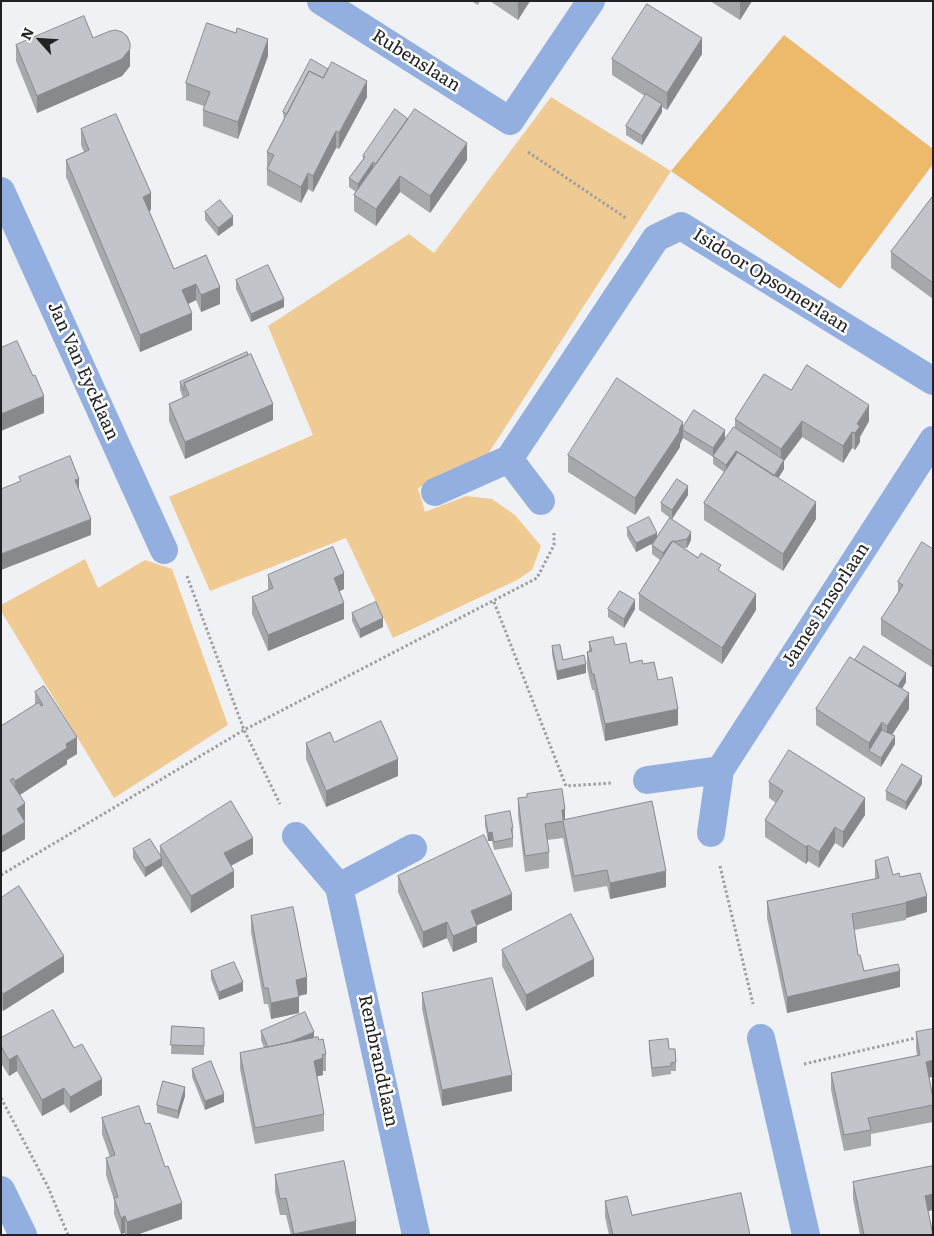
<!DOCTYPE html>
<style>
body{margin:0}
#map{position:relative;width:934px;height:1236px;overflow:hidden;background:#eff1f5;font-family:Literata,serif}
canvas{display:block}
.frame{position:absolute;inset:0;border:2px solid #212223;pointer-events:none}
.north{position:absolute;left:15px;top:15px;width:50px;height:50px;-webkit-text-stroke:4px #fefefe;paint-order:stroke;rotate:296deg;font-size:14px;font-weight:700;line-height:20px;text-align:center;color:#212223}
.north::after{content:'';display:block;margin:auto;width:18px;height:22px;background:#212223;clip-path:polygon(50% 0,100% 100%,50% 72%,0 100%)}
</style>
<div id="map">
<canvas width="934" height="1236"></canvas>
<div class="frame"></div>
<div class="north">N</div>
</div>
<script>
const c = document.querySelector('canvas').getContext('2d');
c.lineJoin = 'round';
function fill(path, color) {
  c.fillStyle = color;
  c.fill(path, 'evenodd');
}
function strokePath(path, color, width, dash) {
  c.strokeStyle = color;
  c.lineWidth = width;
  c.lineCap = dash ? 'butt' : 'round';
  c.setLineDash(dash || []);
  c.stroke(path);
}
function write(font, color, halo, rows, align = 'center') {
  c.font = font + ' Literata,serif';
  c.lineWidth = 5;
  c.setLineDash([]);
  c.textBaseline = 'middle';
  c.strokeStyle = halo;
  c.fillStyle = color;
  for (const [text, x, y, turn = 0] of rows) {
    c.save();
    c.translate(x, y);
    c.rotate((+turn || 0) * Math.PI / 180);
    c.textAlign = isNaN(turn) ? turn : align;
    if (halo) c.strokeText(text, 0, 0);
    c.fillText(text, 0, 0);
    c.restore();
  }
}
fill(new Path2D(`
 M551 97 671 171 488 454 418 488 425 512 466 496 492 499 515 515 541 546 532 570 517 580 393 638 346 538 210 591 169 497 313 435 268 326 409 234 434 253Z
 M85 559 98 588 145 560 172 569 228 725 114 798 1 611V605Z`), '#f0ca93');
fill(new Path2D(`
 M784 35 933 149V164L840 289 671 171Z`), '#edb96b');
strokePath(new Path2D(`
 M528 152 626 218
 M187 576 244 730 280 804
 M494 602 566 786 612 783
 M720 866 753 1004
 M1 875 244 730 537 578 554 545V533
 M804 1064 920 1037
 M1 1098 48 1187 68 1235`), '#9d9fa2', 3, [2.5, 2.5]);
strokePath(new Path2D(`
 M321 1 510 121 591 1
 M1 191 164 550
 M435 492 509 459
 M541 501 509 459 656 238 681 226 933 381
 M647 780 720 770
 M711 833 720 770 933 440
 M296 836 339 887 416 1235
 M339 887 413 848
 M761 1038 806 1235
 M1 1190 23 1235`), '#92afe0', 28);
fill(new Path2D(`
 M471 1H480L478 5Z
 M490 1H530L518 20Z
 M710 1H752L740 20Z
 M93 38 130 66 122 76 37 113 16 61V45Z
 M702 54 667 110 662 107V112L642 145 626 135V126L645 96 612 75V59Z
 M268 56 238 139 203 126V110L204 106 186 100V83Z
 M367 97 339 149 336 148 313 192 308 189 301 203 267 185V152L284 120 283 112Z
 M81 129 151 210 149 211 174 269 206 255 220 304 201 312 196 300 188 304 192 330 140 352 66 177V160L84 152 81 145Z
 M363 156 467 160 430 213 400 192 376 226 354 211V195L356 192 349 187V178L363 159Z
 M933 196V299L891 268V252Z
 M205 212 233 225 218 236 205 220Z
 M236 280 284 307 251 322 236 289Z
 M180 382 273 420 185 459 169 421V404L183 398 180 390Z
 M791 390 869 421 860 437V442L855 450 852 448 843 463 802 437 784 461V469L778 478 816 519 783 571 704 520V503L724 472 713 464V457L683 438 680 444V447L635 515 568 472V455L683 427 725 439 735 428V419Z
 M688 495 672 519 691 540 687 548H684L721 572 756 610 722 664 639 610V594L660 560 652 554V545L653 543 636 552 627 536V528L657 537 670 518 661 511V503Z
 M933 549V668L881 635V619L898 593V582Z
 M268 575 344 589 339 591 344 619 268 651 252 614V597L268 591Z
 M608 609H635L624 628 608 617Z
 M352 613 383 627 360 638 352 621Z
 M589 642 615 645 630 663 643 664 658 680 678 725 605 741 594 690H592L587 668V652L589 651Z
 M552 646 563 660 586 673 557 680 552 654Z
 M855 660 906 682 902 689 909 709 892 735 895 744 881 767 816 725V709Z
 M35 692 77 754 67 760V764L20 795 25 820H24L25 839 1 853V726L35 705Z
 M334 742 398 776 326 807 306 759V743Z
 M769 782 865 815 843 848 835 843 819 868 808 861 806 864 765 837V820L776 803 769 798Z
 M922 784 906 810 886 800V791Z
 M518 798 565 819 666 887 610 899 607 886 574 892 563 838 547 840 549 852V868L525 872 518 815Z
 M485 816 513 828V847L494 850 492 841H488L485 825Z
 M160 846 253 854 231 866 234 887 191 913 162 865V866L145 877 133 858V849L160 855Z
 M875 861 893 875 900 877 927 912 906 918V920L854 930 858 955 864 971 900 987 787 1013 767 918V901L875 879Z
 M398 876 512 910 477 925V942L453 952 447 938 423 948 398 892Z
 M1 898 64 972 3 1011 1 1007Z
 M251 916 307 994 299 996V1013L271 1019 268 1004H264L251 932Z
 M502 950 594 976 526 1011 502 966Z
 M211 971 243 991 219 1000 211 979Z
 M422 993 512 1091 442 1106 422 1009Z
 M172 1026 204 1028V1055L171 1054Z
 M261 1031 314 1038 326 1054V1071H323V1075L317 1076 324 1114V1131L255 1144 240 1069V1053L264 1048 261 1040Z
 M916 1032 929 1078 933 1098V1122L871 1134V1146L844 1151 831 1090V1073L917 1056 916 1048Z
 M1 1038 74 1048 102 1095 70 1113 64 1104 42 1116 17 1071 9 1076 1 1063Z
 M649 1041 669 1049 676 1062V1071H671V1074L652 1077 649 1050Z
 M192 1069 224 1102 205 1110 192 1077Z
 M185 1096 178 1119 157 1113V1105Z
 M102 1118 145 1124 165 1167 182 1219 136 1235H125V1233L121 1234 114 1214V1200L106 1175V1158L110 1157 102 1134Z
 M933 1166V1210L928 1211 933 1235H860L853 1199V1182Z
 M275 1175 356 1235H291L286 1215H280L275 1192Z
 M605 1201 632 1215 750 1235H609L605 1217Z`), '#a6a9ac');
fill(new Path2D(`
 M519 1H530L518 20V3Z
 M741 1H752L740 20V4Z
 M702 38V54L667 110V93Z
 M268 39V56L238 139V122Z
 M130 43V66L122 76 37 113V96Z
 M367 81V97L339 149V133Z
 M662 104V112L642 145V136Z
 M336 131V148L313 192V176Z
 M467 143V160L430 213V196Z
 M373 162V171L358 193V184Z
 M308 173V189L301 203V187Z
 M400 176V192L376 226V209Z
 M151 193V210L143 213V197Z
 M233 216V225L218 236V228Z
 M196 284V300L182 307V290Z
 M220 287V304L201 312V295Z
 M284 299V307L251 322V314Z
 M192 313V330L140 352V335Z
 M44 396V413L1 431V414Z
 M273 404V420L185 459V442Z
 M869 405V421L860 437V442L855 450V433L857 424Z
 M802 421V437L784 461V469L774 485V477L781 465V449Z
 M683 422V438L680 444V447L635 515V498Z
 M725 430V439L713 457V448Z
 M852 432V448L843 463V446Z
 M736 451V459L726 474V465Z
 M79 479V495L75 480Z
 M688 486V495L672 519V510Z
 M816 502V519L783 571V554Z
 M91 519V535L1 570V554Z
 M691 532V540L687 548V539Z
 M657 533V541L636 552V543Z
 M671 542V551L663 562V553Z
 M344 573V589L334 594V578Z
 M756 594V610L722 664V648Z
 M635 600V609L624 628V619Z
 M344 603V619L268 651V635Z
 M383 618V627L360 638V629Z
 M586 664V673L557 680V671Z
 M906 673V682L895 700V692Z
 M909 693V709L887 742V726Z
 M678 709V725L605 741V724Z
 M882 722V739L869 751V743Z
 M895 736V744L881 767V758Z
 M77 737V754L67 760V764L15 798V781L66 744Z
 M398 759V776L326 807V791Z
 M922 776V784L906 810V802Z
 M865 798V815L843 848V832Z
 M25 803V820L17 825V809Z
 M565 809V825H564L562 810Z
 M25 822V839L1 853V837Z
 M835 827V843L819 868V852Z
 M492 832V841H488V833Z
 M253 838V854L224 869V853Z
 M808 845V861L806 864V847Z
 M162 858V866L145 877V868Z
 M234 871V887L191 913V896Z
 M666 871V887L610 899V883Z
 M512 894V910L471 928V911Z
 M927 896V912L906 918V902Z
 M447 922V938L423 948V932Z
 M477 926V942L453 952V936Z
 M64 956V972L3 1011V994Z
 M594 959V976L526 1011V995Z
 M900 971V987L787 1013V997Z
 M307 977V994L296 996V980Z
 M243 982V991L219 1000V992Z
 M299 997V1013L271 1019V1003Z
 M314 1032V1041L269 1051Z
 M17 1055V1071L9 1076V1060Z
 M323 1058V1075L314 1077V1061Z
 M933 1060V1077L926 1078V1062Z
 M512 1075V1091L442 1106V1090Z
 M102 1079V1095L70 1113V1097Z
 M185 1087V1096L178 1119V1111Z
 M64 1088V1104L42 1116V1100Z
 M224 1094V1102L205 1110V1101Z
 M933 1194V1210L925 1212V1196Z
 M182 1203V1219L136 1235H127V1222Z
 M125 1216V1233L121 1234V1218Z
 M356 1221V1235H294V1234Z`), '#87898c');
const building = new Path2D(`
 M647 4 702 38 667 93 612 59Z
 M84 16 93 38 110 31 116 30 122 32 127 36 130 43V49L122 59 37 96 16 45Z
 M207 23 236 33 237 28 268 39 238 122 203 110 210 92 186 83Z
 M311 59 328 69 323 78 309 71 287 114 283 112Z
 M332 62 367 81 339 133 336 131 313 176 308 173 301 187 267 169 274 155 267 152 309 71 323 78Z
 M646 94 662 104 642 136 626 126Z
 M395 109 408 119 376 164 373 162 358 184 349 178 365 157 363 156Z
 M415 109 467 143 430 196 400 176 376 209 354 195Z
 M116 114 151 193 143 197 174 269 206 255 220 287 201 295 196 284 182 290 192 313 140 335 66 160 89 150 81 129Z
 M933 196V283L891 252Z
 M220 200 233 216 218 228 205 212Z
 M268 265 284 299 251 314 236 280Z
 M17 341 33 376 35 375 44 396 1 414V348Z
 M247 352 248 355 184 383V391L180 382Z
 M251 354 273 404 185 442 169 404 189 395 184 383Z
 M807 365 869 405 857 424 860 426 855 433 852 432 843 446 802 421 781 449 735 419 764 374 791 390Z
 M617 378 683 422 679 430 680 431 635 498 568 455Z
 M694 410 725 430 713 448 683 430V427Z
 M734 427 784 460 774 476 736 451 726 465 713 456Z
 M738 452 816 502 783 554 704 503Z
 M70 456 79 479 75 480 91 519 1 554V489L21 481 19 477Z
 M677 479 688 486 672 510 661 503Z
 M649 517 657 533 636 543 627 528Z
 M670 518 691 532 687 539 671 542 663 553 652 545Z
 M673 541 698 558 701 553 721 565 718 570 756 594 722 648 639 594Z
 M922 542 933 549V652L881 619 903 585 898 582Z
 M333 547 344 573 334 578 344 603 268 635 252 597 273 588 268 575Z
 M620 591 635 600 624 619 608 609Z
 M376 602 383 618 360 629 352 613Z
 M613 637 615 645 626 643 630 663 642 660 643 664 654 662 658 680 672 677 678 709 605 724 594 674H592L587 652 592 651 589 642Z
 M560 645 563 660 584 655 586 664 557 671 552 646Z
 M864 646 906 673 898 686 855 660Z
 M850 657 909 693 887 726 882 722 869 743 816 709Z
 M44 686 77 737 66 744 67 748 15 781 13 778 10 780 25 803 17 809 25 822 1 837V726L39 702 41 706 43 705 35 692Z
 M381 721 398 759 326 791 306 743 330 732 334 742Z
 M882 730 895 736 881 758 869 751Z
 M789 750 865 798 843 832 835 827 819 852 808 845 806 847 765 820 783 791 769 782Z
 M902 764 922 776 906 802 886 791Z
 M562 789 565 809 562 810 563 820 652 801 666 871 610 883 607 870 574 876 563 821 545 824 549 852 525 856 518 798 527 797V794Z
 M231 801 253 838 224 853 234 871 191 896 160 846Z
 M510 811 513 828H511L513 838 494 842 492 832 488 833 485 816Z
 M484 835 512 894 471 911 477 926 453 936 447 922 423 932 398 876Z
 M150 839 162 858 145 868 133 849Z
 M888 857 893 875 899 873 900 877 920 873 927 896 906 902V903L852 914 858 955H860L864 971 898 964 900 971 787 997 767 901 879 878 875 861Z
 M19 886 64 956 3 994 1 991V898Z
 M293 907 307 977 296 980 299 997 271 1003 268 988H264L251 916Z
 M571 914 594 959 526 995 502 950Z
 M234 962 243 982 219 992 211 971Z
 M492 978 512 1075 442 1090 422 993Z
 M53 1010 74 1048 82 1044 102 1079 70 1097 64 1088 42 1100 17 1055 9 1060 1 1046V1038Z
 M305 1012 314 1032 290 1042 268 1047 261 1031Z
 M172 1026 204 1028V1046L171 1045Z
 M933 1029V1060L926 1062 933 1098V1105L868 1118 871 1130 844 1135 831 1073 920 1055 916 1032Z
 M318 1037 319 1040 323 1039 326 1054 322 1055 323 1058 314 1061 324 1114 255 1128 240 1053Z
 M668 1039 669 1049H675L676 1062 671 1063V1066L652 1068 649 1041Z
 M211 1061 224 1094 205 1101 192 1069Z
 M163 1081 185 1087 178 1111 157 1105Z
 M139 1106 145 1124 150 1123 165 1167 168 1166 182 1203 127 1222 125 1216 121 1218 114 1198 118 1197 106 1158 115 1155 102 1118Z
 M344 1161 356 1221 294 1234 286 1198 280 1199 275 1175Z
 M933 1166V1194L925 1196 933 1235H864L853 1182Z
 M741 1193 750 1235H613L605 1201 627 1196 632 1215Z`);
fill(building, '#c1c4c8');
strokePath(building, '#87898c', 1);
write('18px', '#212223', '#fefefe', [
 ["Rubenslaan",416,61,32],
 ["Isidoor Opsomerlaan",771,281,32],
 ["Jan Van Eycklaan",83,371,66],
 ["James Ensorlaan",826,605,-57],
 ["Rembrandtlaan",378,1061,78]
]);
</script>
